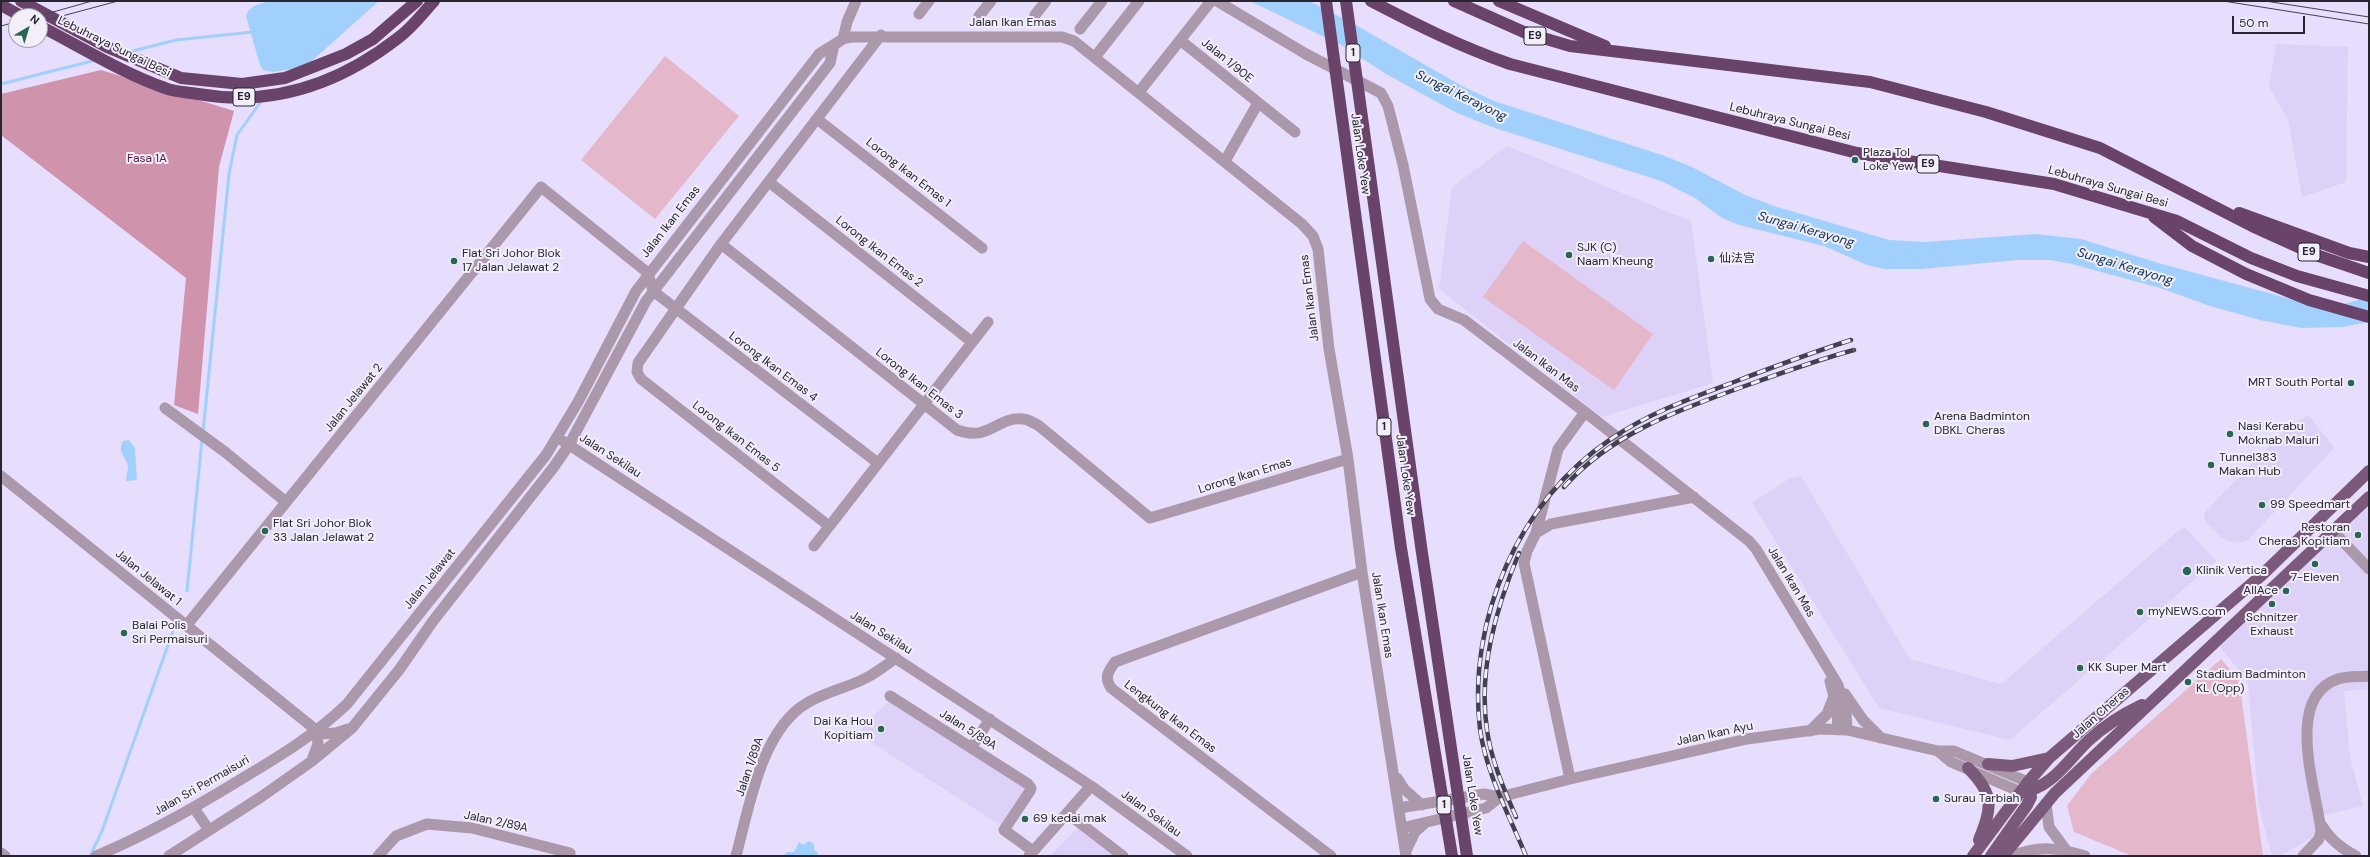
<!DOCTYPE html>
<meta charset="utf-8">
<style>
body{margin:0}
#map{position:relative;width:2370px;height:857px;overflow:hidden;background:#e7ddfc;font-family:"DM Sans",sans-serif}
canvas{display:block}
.frame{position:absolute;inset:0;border:2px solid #282430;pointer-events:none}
.north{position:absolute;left:8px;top:8px;width:40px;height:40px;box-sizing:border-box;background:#f2eefa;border:1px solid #a19da9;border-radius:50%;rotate:38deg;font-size:11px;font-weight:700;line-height:16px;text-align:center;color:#282430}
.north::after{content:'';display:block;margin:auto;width:14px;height:18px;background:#286652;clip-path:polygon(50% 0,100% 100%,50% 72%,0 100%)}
.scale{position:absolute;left:2232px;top:16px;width:73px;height:18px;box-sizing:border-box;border:2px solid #282430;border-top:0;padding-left:5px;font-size:12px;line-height:14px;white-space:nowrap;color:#282430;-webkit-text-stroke:3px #f2eefa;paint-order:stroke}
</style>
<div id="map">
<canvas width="2370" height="857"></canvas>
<div class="frame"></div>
<div class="north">N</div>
<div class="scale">50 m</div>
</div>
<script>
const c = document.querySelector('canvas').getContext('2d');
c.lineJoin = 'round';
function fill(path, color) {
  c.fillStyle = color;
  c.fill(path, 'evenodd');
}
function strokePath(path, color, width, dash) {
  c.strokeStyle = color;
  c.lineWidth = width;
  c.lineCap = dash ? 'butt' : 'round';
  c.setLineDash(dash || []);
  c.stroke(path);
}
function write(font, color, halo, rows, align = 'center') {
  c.font = font + ' "DM Sans","Noto Sans SC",sans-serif';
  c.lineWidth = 4;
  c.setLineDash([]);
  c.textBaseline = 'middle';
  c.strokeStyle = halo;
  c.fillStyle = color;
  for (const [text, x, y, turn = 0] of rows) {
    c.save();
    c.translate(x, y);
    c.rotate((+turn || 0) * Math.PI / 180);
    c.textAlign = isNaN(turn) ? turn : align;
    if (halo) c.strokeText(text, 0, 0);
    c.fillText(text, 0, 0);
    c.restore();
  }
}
fill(new Path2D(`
 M2276 44 2348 47 2346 182 2302 197 2288 120 2269 87Z
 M1507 146 1691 221 1713 383 1602 417 1439 289 1452 187Z
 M2309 415 2334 448 2248 540 2243 542H2231L2222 538 2205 521 2204 516 2206 511 2290 425Z
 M1801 476 1910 659 2001 684 2184 526 2216 561 2010 740 1879 708 1752 503 1790 478Z
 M2369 504V689L2344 691 2350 757 2363 806 2316 817V835L2280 856H2272L2259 807 2248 684 2244 676 2219 646Z
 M890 700 1027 788 1003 827 863 737 861 728Z
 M1085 821 1131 856H1050Z`), '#ded1f7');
fill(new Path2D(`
 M665 56 739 116 655 219 581 160Z
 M1523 241 1653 334 1614 390 1483 297Z
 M2221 659 2239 680 2263 856H2132L2074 832 2067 806 2091 774Z`), '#e5b7ca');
fill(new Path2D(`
 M101 70 234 111 219 167 198 414 174 405 186 278 1 135V94Z`), '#cf93ac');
fill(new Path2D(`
 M270 1H379L305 67 273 72 263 70 260 65 246 16C249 5 261 4 270 1Z
 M1250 1H1309L1354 24 1462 86 1494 101 1662 155 1692 167 1745 195 1774 206 1889 240 1925 242 2036 234 2081 239 2155 262 2294 300 2340 305 2369 297V322L2343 327 2301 328 2260 320 2210 306 2160 288 2072 264 2050 260H2017L1922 269H1885L1867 265 1824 246 1739 225 1722 218 1695 198 1661 181 1495 128 1457 113 1386 74 1343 46Z
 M129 440 135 448 137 480 126 481C126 476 128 472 128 468 128 457 116 454 123 441Z
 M809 841 814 844V850L818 853 817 856H783L787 852H794L799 842 803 845Z`), '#a2d0fd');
strokePath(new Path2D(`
 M129 52 176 40 253 32
 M1 84 96 60
 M203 432 229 174 237 135 262 100
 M187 591 202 440
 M90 856 102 831 173 631`), '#a2d0fd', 3);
strokePath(new Path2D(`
 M1217 1 1306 54 1381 93 1388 106 1403 165 1430 299 1438 309 1464 320 1585 412 1749 541 1756 549 1838 685 1846 711 1847 730
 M919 14 929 1
 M1035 15 1046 1
 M979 16 991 1
 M1080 29 1102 1
 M843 39 847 22 856 1
 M1180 40 1295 132
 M1095 57 1139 1
 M1139 92 1211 1
 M817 119 982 248
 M1225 161 1258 103
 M769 182 972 342
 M721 244 957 430C990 442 997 416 1023 419 1028 419 1033 423 1038 425L1150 518 1348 459
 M165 408 225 452 286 502
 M563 441 1091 786 1187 856
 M1 476 321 734 336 733 348 729
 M829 526 641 379 637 372 638 363 721 244 881 35
 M2334 532 2369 569
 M1536 533 1551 524 1694 497
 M814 546 988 322
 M186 626 541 187 648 273 653 291 878 463
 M1830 681 1837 710 1838 730
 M1845 694 1863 720 1881 738
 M890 696 1028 784 1031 788 1030 791 1004 830 1033 851
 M1810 731 1827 714 1834 696
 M971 748 990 719
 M1938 751 1951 762 2021 792
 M312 760 318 744 316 730
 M1397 778 1404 789 1422 805
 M1570 779 1524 563 1527 551 1536 533 1558 449 1585 412
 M2046 804 2049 827 2066 850
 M194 808 209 830
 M1399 808 1484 794 1500 797
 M1067 813 1123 856
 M2320 823C2330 839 2339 847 2356 856
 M1402 828 1486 808 1500 797 1570 779 1747 739 1821 729 1847 730 1938 751H1954L2028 782
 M1406 851 1415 832 1425 823
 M1 853 5 856
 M96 856C147 835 196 807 243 778 280 756 316 734 347 704L546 455 578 402 636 291 819 54 843 39 852 37H1062L1074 41 1302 224 1313 236 1318 249 1329 349 1348 459 1362 572 1406 856
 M169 856 261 797 312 761 352 728 399 670 433 621 553 468 569 445 646 301 830 63 834 45
 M378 856 396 836 427 824 472 828 570 853
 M736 856C749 808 761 730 807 703 825 692 847 688 866 678 876 673 886 665 896 658
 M1029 856 1091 786
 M1331 856 1111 688C1104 677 1108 672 1115 662L1362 572
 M2013 856C2038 845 2060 848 2085 856
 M2303 856 2319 839 2321 831C2317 792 2283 697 2338 679 2347 676 2360 677 2369 676`), '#ab98ab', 11);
strokePath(new Path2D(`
 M1988 764 2012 766 2049 758
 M1968 768C1995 795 1992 807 1979 840
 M2021 792C2051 789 2068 760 2088 741 2104 726 2123 714 2142 705
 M1973 856 2028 782 2049 758 2263 574 2369 471
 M1991 856 2027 805 2031 797 2028 784
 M2003 856 2055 793 2369 497`), '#7b597b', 12);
strokePath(new Path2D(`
 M21 1 107 47 181 78 242 84 285 78 346 54 373 39 417 1
 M1326 1 1401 548 1452 856
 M1346 1 1421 546 1467 856
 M1371 1C1417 25 1461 47 1510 64L1857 153 2054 184 2177 221 2251 258 2297 276 2369 296
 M1454 1 1526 33 1570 46 1870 82 1986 112 2100 148 2252 226 2316 255 2369 273
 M1499 1 1605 46
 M1 5 21 16
 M40 26C81 47 122 73 165 88 175 92 187 92 198 94 273 107 339 84 398 38 412 28 423 13 434 1
 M2239 213 2349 253 2369 257
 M2154 217 2192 246 2246 274 2309 300 2369 317`), '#6a436a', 12);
strokePath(new Path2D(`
 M2223 1 2369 24
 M2265 1 2369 17
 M39 16 92 1
 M40 22 118 1
 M1 26 16 22`), '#45404f', 1);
const rail = new Path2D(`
 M1564 487C1612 433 1679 410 1745 386 1781 373 1817 360 1854 350
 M1516 817C1504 789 1491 760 1487 730 1478 670 1496 608 1519 553
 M1526 856C1509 815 1486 773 1480 729 1467 620 1519 500 1611 439 1649 413 1691 398 1734 382 1773 367 1811 353 1851 340`);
strokePath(rail, '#45404f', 4.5);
strokePath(rail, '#f2eefa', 3, [9]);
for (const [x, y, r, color] of [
 [1855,160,4,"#286652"],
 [1569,255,4,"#286652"],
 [1711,259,4,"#286652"],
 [454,261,4,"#286652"],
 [2351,383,4,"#286652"],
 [1926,424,4,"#286652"],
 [2230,434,4,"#286652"],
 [2211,465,4,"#286652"],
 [2262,505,4,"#286652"],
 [265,531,4,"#286652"],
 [2358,535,4,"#286652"],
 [2315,564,4,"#286652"],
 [2187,571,5,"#286652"],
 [2286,591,4,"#286652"],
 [2272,604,4,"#286652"],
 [2140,612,4,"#286652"],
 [124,633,4,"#286652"],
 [2080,668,4,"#286652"],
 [2188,682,4,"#286652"],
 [881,729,4,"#286652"],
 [1936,799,4,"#286652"],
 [1025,819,4,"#286652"]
]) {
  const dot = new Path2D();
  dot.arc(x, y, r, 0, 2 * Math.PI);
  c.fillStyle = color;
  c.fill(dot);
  strokePath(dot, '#f2eefa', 1.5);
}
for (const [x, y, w] of [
 [1535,36,22],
 [1353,53,14],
 [244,97,22],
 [1928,164,22],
 [2309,252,22],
 [1384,427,14],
 [1444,805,14]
]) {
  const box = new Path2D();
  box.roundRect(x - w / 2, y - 9, w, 18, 3);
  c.fillStyle = '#f2eefa';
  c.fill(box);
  strokePath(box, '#282430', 1);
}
write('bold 11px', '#282430', null, [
 ["E9",1535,36],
 ["1",1353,53],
 ["E9",244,97],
 ["E9",1928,164],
 ["E9",2309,252],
 ["1",1384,427],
 ["1",1444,805]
]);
write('12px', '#282430', '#f2eefa', [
 ["Jalan Ikan Emas",1013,23],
 ["Lebuhraya Sungai Besi",114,47,26],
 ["Jalan 1/90E",1227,61,39],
 ["Lebuhraya Sungai Besi",1790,122,14],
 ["Jalan Loke Yew",1360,154,82],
 ["Lorong Ikan Emas 1",908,173,38],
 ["Lebuhraya Sungai Besi",2108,187,16],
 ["Jalan Ikan Emas",671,222,-52],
 ["Lorong Ikan Emas 2",879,252,38],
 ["Jalan Ikan Emas",1310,298,-97],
 ["Jalan Ikan Mas",1546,366,37],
 ["Lorong Ikan Emas 4",773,367,37],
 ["Lorong Ikan Emas 3",919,384,38],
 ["Jalan Jelawat 2",354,398,-51],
 ["Lorong Ikan Emas 5",736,437,38],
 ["Jalan Sekilau",610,456,33],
 ["Jalan Loke Yew",1405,475,82],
 ["Lorong Ikan Emas",1245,476,-17],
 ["Jalan Jelawat 1",148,578,39],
 ["Jalan Jelawat",430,579,-51],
 ["Jalan Ikan Mas",1791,582,59],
 ["Jalan Ikan Emas",1382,615,81],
 ["Jalan Sekilau",881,633,32],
 ["Jalan Cheras",2101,713,-41],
 ["Lengkung Ikan Emas",1170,717,37],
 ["Jalan 5/89A",968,730,32],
 ["Jalan Ikan Ayu",1715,734,-12],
 ["Jalan 1/89A",750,767,-71],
 ["Jalan Sri Permaisuri",202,786,-30],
 ["Jalan Loke Yew",1472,795,81],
 ["Jalan Sekilau",1151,814,36],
 ["Jalan 2/89A",496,822,12]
]);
write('12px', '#282430', '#f2eefa', [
 ["Plaza Tol",1863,153],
 ["Loke Yew",1863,167],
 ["SJK (C)",1577,248],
 ["Naam Kheung",1577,262],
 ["Flat Sri Johor Blok",462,254],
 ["17 Jalan Jelawat 2",462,268],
 ["仙法宫",1719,259],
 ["MRT South Portal",2343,383,"right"],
 ["Arena Badminton",1934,417],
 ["DBKL Cheras",1934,431],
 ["Nasi Kerabu",2238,427],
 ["Moknab Maluri",2238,441],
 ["Tunnel383",2219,458],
 ["Makan Hub",2219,472],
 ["99 Speedmart",2270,505],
 ["Flat Sri Johor Blok",273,524],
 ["33 Jalan Jelawat 2",273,538],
 ["Restoran",2350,528,"right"],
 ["Cheras Kopitiam",2350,542,"right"],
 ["Klinik Vertica",2196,571],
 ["7-Eleven",2315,578,"center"],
 ["AllAce",2278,591,"right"],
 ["myNEWS.com",2148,612],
 ["Schnitzer",2272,618,"center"],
 ["Exhaust",2272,632,"center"],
 ["Balai Polis",132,626],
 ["Sri Permaisuri",132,640],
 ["KK Super Mart",2088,668],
 ["Stadium Badminton",2196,675],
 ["KL (Opp)",2196,689],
 ["Dai Ka Hou",873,722,"right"],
 ["Kopitiam",873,736,"right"],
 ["Surau Tarbiah",1944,799],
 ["69 kedai mak",1033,819]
], 'left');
write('12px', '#60193e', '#f2eefa', [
 ["Fasa 1A",147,159]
]);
write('italic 13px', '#0e304d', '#f2eefa', [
 ["Sungai Kerayong",1461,96,26],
 ["Sungai Kerayong",1806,230,16],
 ["Sungai Kerayong",2125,267,17]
]);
</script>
